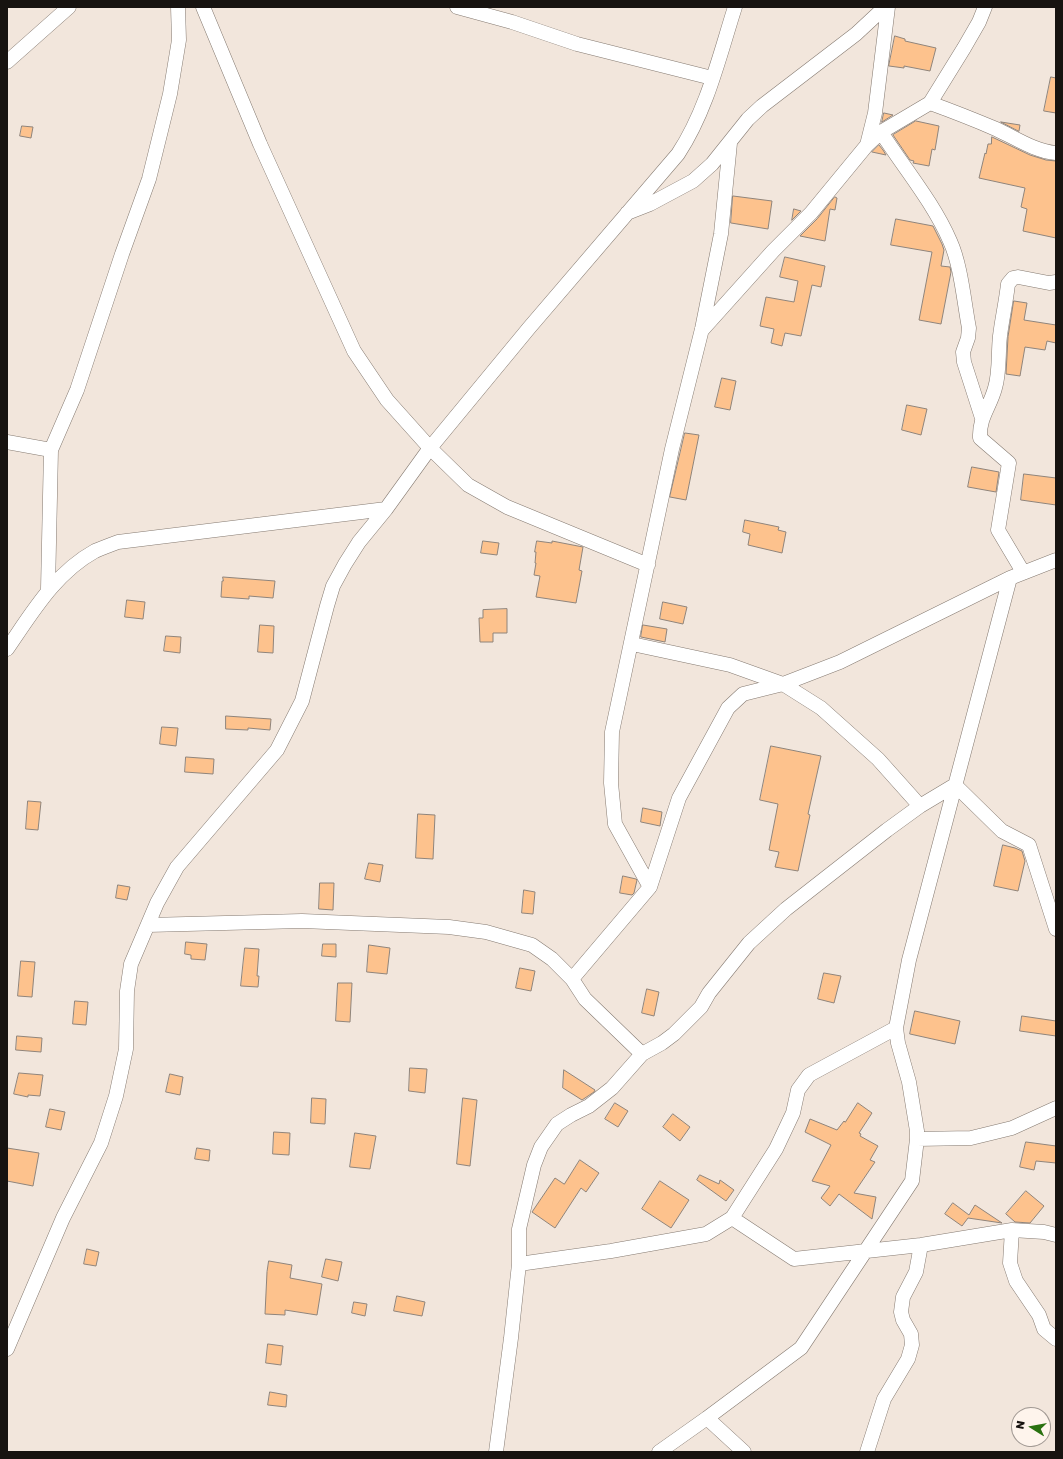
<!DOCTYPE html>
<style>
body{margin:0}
#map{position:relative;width:1063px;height:1459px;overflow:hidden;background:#f2e6dc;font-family:"Golos Text",sans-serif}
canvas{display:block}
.frame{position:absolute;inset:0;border:8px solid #171310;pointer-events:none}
.north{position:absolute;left:1011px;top:1407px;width:40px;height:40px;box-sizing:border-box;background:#fef4ec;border:1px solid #a29a94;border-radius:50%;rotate:281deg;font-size:11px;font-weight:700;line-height:16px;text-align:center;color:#171310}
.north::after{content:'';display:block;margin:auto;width:14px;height:18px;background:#2a7110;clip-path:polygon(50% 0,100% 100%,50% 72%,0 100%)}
</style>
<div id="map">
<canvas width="1063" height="1459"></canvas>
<div class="frame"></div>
<div class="north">N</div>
</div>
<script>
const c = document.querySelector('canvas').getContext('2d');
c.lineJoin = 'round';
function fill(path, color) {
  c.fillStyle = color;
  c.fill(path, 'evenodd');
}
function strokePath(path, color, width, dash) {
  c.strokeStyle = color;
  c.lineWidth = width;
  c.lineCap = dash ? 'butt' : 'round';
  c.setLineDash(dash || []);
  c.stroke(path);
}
const building = new Path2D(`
 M895 36 905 39V41L936 48 930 71 904 66V68L889 66Z
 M1051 77 1056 78V113L1044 111Z
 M884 113 893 115 882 122Z
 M916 121 939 126 935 150 932 149 929 166 913 163 914 161 910 160 893 135Z
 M1001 122 1020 125 1019 131Z
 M22 126 33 127 31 138 20 136Z
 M992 137 1030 155 1046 160 1056 161V238L1023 231 1027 209 1021 207 1025 188 979 178 985 153 986 154 988 144H991Z
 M879 145 883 150 886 155 872 152Z
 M733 196 772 201 768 229 731 223Z
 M835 197 837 198 835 210 830 209 825 241 800 236 817 219Z
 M794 209 801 211 792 220Z
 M896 219 933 226 942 244 944 250 941 266 950 267 951 272 941 324 919 320 932 252 891 245Z
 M785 257 825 266 821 287 812 285 801 336 785 333 782 346 771 343 774 329 760 326 766 297 794 302 798 281 780 277Z
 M1014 301 1027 303 1024 320 1056 325V343L1047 341 1045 350 1025 347 1020 376 1006 374 1008 337Z
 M722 378 736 381 730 410 715 407Z
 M907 405 927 409 921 435 902 430Z
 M685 433 699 435 686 500 670 497Z
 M972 467 999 472 996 492 968 487Z
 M1024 474 1056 478V505L1021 500Z
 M745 520 779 527 778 530 786 532 782 553 748 545 750 534 743 532Z
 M483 541 499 543 497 555 481 553Z
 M537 541 552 543V541L583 547 579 570 582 571 576 603 536 597 540 576 534 575 536 563H535L536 552H535Z
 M223 577 275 581 273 598 249 596V599L221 597 222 581H223Z
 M127 600 145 602 143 619 125 617Z
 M663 602 687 607 683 624 660 619Z
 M507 609V633H493V642H480L479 618H483V610Z
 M260 625 274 626 273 653 258 652Z
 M643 625 667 629 665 642 641 637Z
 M166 636 181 637 180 653 164 651Z
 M226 716 271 719 270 730 248 728V730L226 729Z
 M162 727 178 728 176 746 160 744Z
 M771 746 821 756 808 814 810 815 798 871 775 867 779 852 769 850 778 804 760 800Z
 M186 757 214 759 213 774 185 772Z
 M28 801 41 802 38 830 26 829Z
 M643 808 662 812 660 826 641 822Z
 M418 814 435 815 433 859 416 858Z
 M1003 845 1015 848 1022 851 1025 861 1018 891 994 886Z
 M369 863 383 865 380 882 365 879Z
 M623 876 636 879 637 880 634 893 632 895 620 893Z
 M320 883H334L333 910 319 909Z
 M118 885 130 887 127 900 116 898Z
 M524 890 535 892 533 914 522 913Z
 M186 942 207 944 205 960 191 959V955L185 954Z
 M323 944H336V957L322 956Z
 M369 945 390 948 387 974 367 972Z
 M245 948 259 949 257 976H259L258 987 241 986Z
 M21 961 35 962 32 997 18 996Z
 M520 968 535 971 531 991 516 988Z
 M824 973 841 976 834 1003 818 999Z
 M338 983H352L350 1022 336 1021Z
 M647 989 659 992 654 1016 642 1013Z
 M75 1001 88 1002 86 1025 73 1024Z
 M915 1011 960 1021 955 1044 910 1034Z
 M1022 1016 1056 1021V1036L1020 1031Z
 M17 1036 42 1038 41 1052 16 1050Z
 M410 1068 427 1069 425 1093 409 1091Z
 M564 1070 595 1090 594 1092 582 1100 563 1088Z
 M19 1073 43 1075 40 1096 28 1095V1097L14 1094Z
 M170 1074 183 1077 180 1095 166 1092Z
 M312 1098 326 1099 325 1124 311 1123Z
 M463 1098 477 1100 470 1166 457 1164Z
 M615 1103 628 1111 618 1127 605 1119Z
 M858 1103 872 1113 859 1133 861 1134 860 1136 878 1146 870 1160 875 1162 854 1193 876 1197 872 1219 839 1194 830 1206 821 1198 830 1186 812 1181 831 1145 805 1132 810 1119 837 1130 844 1121 845 1122Z
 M50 1109 65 1112 61 1130 46 1127Z
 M673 1114 690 1127 680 1141 663 1127Z
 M274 1132 290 1133 289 1155 273 1154Z
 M355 1133 376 1136 370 1169 350 1167Z
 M1026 1142 1056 1146V1163L1036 1161 1034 1170 1020 1167Z
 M7 1148 39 1153 33 1186 7 1181Z
 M197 1148 210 1150 209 1161 195 1159Z
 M580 1160 599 1173 586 1192 581 1188 555 1228 532 1212 555 1178 564 1184Z
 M700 1175 719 1184 720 1180 734 1190 726 1201 697 1180Z
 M660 1181 689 1200 671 1228 642 1209Z
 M1026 1191 1044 1206 1030 1223 1015 1222 1006 1214Z
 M953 1203 969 1215 975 1205 1002 1223 968 1218 962 1226 945 1214Z
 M87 1249 99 1252 96 1266 84 1264Z
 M326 1259 342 1262 338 1281 322 1277Z
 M269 1261 292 1265 290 1278 322 1284 317 1315 285 1310V1315L265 1314 267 1272Z
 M397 1296 425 1302 422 1316 394 1311Z
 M354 1302 367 1304 365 1316 352 1313Z
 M268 1344 283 1346 281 1365 266 1363Z
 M270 1392 287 1395 286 1407 268 1405Z`);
fill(building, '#fdc28d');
strokePath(building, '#8f847b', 1);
const minor = new Path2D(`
 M203 7 260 144 354 351 387 400 430 448 468 485 507 507 648 565
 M457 7 512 22 577 44 712 78
 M7 62 69 7
 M930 103C952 111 975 120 996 129 1016 138 1034 151 1056 153
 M881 132C904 168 933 202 950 241 961 265 964 302 969 328L968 338 963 352 964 362 982 418
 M867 145 875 113 888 7
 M627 213 650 204 693 181 712 164 748 119 762 106 856 34 885 7
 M703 329 773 251 811 213 867 145 881 132 930 103 964 48 979 22 985 7
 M7 442 51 450
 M1023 572 998 530 1009 463 980 438C979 417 990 407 995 388 1000 372 998 353 1000 336 1002 319 1006 302 1008 284L1013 278 1018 277 1049 283 1056 282
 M48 589 51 450 77 390 122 254 149 179 170 94 179 40 178 7
 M632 644 730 665 783 684 821 708 878 759 920 806
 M7 649C32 613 55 573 95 551 102 548 110 545 118 542L386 509
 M650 887 615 824 611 783 612 732 672 449 702 329 721 234 730 143
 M148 925 302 921 449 927 486 932 532 945 552 959 572 979 585 999 642 1054
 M572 979 650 887 679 798 728 708 743 694 783 684 840 662 1010 578 1056 560
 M917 1139 971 1138 1012 1128 1056 1108
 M732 1218 776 1149 793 1113 798 1090 809 1075 896 1028
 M1012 1230 1010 1263 1016 1281 1039 1315 1044 1329 1056 1339
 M519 1264 611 1251 706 1234 732 1218 794 1259 921 1245 1012 1230 1044 1232 1056 1235
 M7 1349 63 1218 101 1143 116 1096 126 1049 127 991 131 964 157 903 177 867 277 750 302 701 327 606 333 586 345 564 359 542 386 509 430 448 529 328 678 154C707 110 719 57 735 7
 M707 1418 801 1348 912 1181 917 1139V1131L909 1082 898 1043 896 1028 909 960 1010 578
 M496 1452 511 1338 519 1264V1229L534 1165 541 1147 557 1124 571 1115 589 1106 612 1088 642 1054 662 1043 674 1034 701 1007 709 993 749 943 786 909 887 830 920 806 955 785 1002 831 1029 845 1056 929
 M659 1452 707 1418 744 1452
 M867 1452 884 1399 908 1359 912 1345 911 1334 903 1320 901 1312 903 1297 916 1272 921 1245`);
strokePath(minor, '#857a71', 15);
strokePath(minor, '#fff', 14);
</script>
